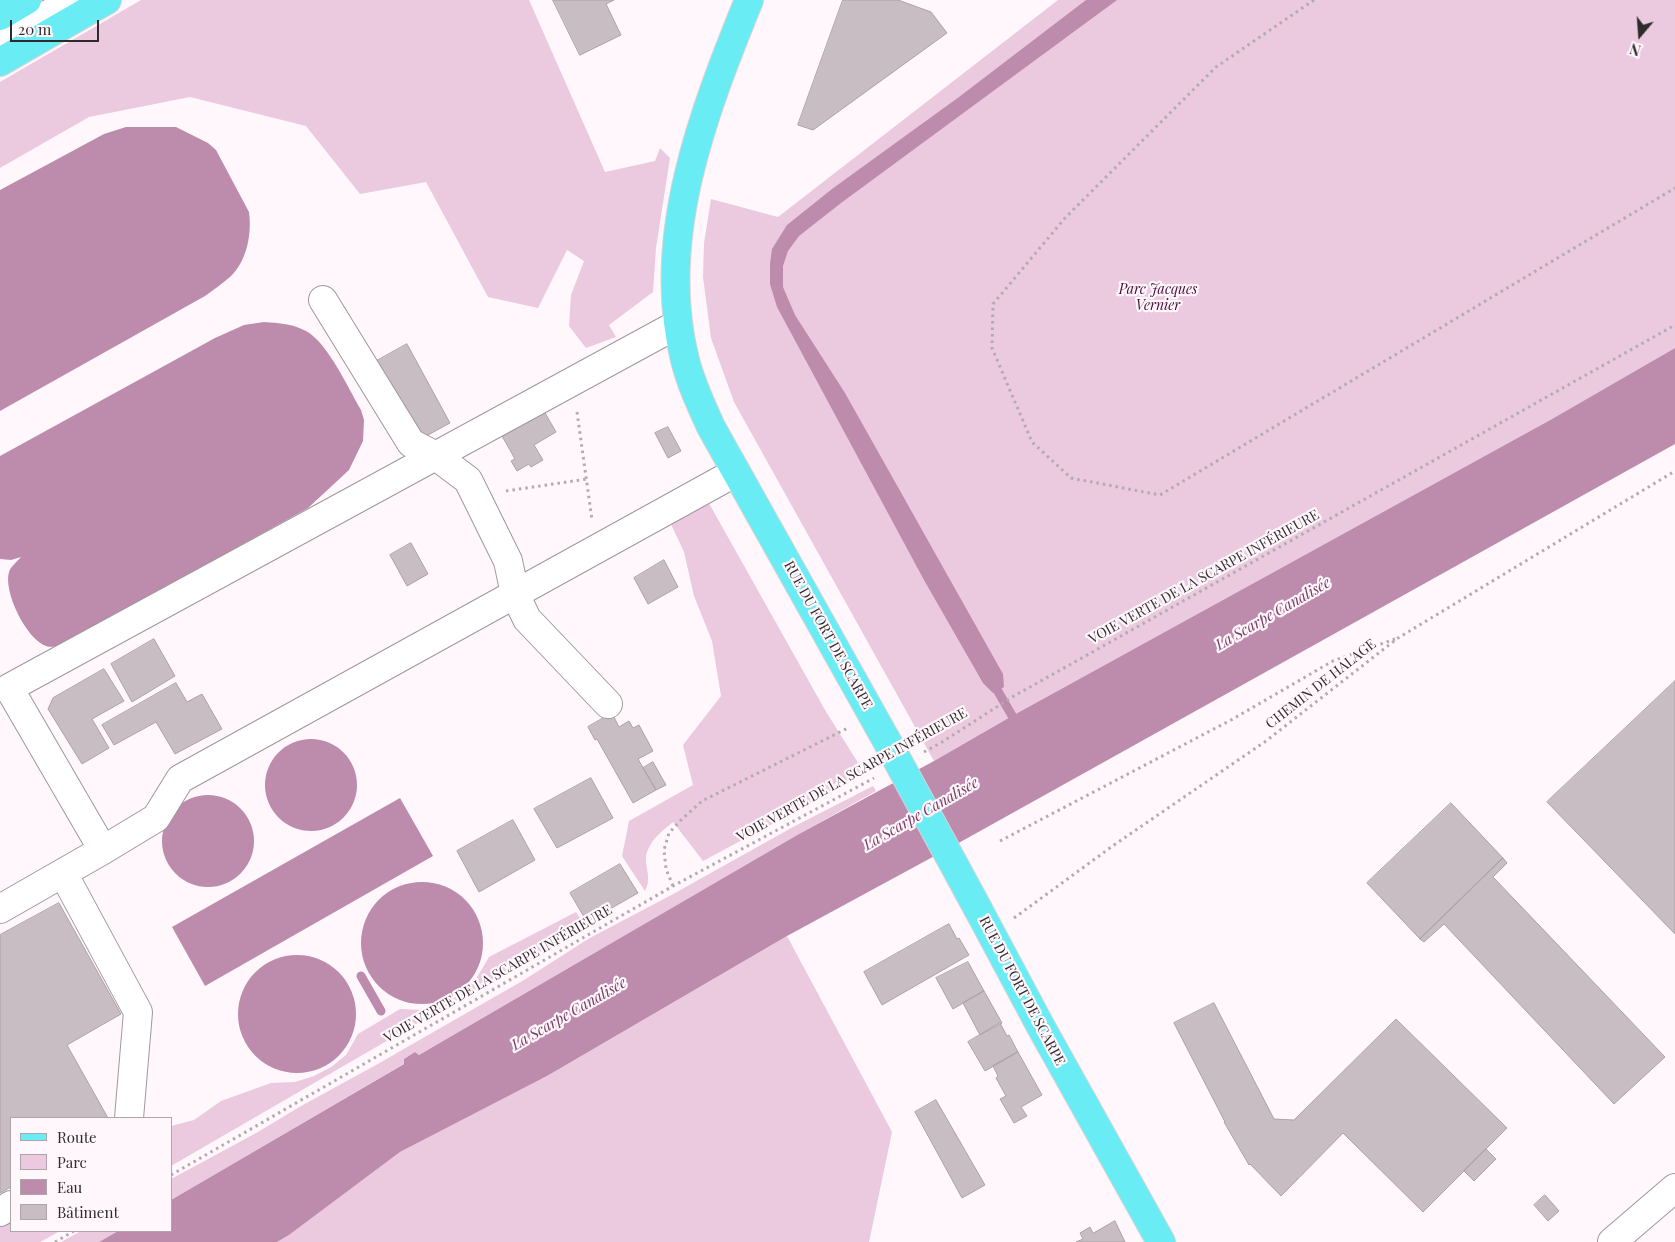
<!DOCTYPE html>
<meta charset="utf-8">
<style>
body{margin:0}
#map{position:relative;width:1675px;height:1242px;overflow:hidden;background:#fff7fb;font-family:"Playfair Display",serif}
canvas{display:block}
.legend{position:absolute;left:10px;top:1117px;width:162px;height:115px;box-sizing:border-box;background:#fff7fb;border:1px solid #aca5a9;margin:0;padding:6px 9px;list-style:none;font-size:15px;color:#2f2b2d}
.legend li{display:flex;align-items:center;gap:10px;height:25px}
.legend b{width:25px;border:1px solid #aca5a9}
.north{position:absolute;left:1615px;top:10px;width:50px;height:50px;-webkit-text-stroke:4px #fff7fb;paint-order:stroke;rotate:198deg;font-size:14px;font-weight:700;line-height:20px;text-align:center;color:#2f2b2d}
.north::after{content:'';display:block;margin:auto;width:18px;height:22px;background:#2f2b2d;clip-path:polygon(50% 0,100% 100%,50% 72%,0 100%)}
.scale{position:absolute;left:10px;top:20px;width:89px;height:22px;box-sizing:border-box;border:2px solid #2f2b2d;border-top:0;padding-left:6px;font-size:15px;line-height:18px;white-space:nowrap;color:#2f2b2d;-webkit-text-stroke:4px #fff7fb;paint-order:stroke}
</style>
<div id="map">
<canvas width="1675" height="1242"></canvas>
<ul class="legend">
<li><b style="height:6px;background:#6aecf5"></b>Route</li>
<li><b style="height:14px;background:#ebc9df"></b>Parc</li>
<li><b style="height:14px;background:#bd8bac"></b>Eau</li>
<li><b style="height:14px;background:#c7bdc3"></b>Bâtiment</li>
</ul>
<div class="north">N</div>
<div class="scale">20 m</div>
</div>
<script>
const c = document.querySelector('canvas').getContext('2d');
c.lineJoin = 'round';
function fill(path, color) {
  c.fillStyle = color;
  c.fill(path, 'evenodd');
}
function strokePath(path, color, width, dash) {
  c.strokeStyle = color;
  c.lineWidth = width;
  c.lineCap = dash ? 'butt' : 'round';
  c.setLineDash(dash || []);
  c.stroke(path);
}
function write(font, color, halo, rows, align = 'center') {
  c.font = font + ' "Playfair Display",serif';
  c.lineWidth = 4.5;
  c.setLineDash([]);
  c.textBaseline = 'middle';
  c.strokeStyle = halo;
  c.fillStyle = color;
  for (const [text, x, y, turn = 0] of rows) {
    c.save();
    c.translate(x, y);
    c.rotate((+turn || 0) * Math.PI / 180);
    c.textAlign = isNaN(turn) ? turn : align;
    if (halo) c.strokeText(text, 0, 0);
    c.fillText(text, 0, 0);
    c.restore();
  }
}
fill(new Path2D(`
 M141 0H529L605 172 655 161 660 148 670 158 656 248 653 292 609 325 616 337 586 348 569 326 571 295 584 261 567 250 538 308 488 297 426 182 360 194 306 126 190 97 89 117 0 168V82Z
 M1058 0H1675V348L1552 419 1012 716 934 761 734 402 711 338 703 277 704 243 711 199 778 217Z
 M706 498 825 710 865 774 703 861 673 822C662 831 649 841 646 856 645 869 652 878 645 891L622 856 629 821 693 785 683 745 721 696 712 641 694 596 684 552 668 518Z
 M873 786 876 791 799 834 419 1055 415 1052 404 1059 405 1063 171 1200V1179L258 1132 301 1106 376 1065 524 980 588 939 675 893 793 827Z
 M576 912 585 926 171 1166V1126L194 1120 221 1101 271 1083 295 1082 314 1076 331 1067 346 1055 358 1034 400 1009 423 1010 441 1005 461 994 476 979 489 957Z
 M787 936 892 1132 869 1242H277L289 1235 400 1152 547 1076Z
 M11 1218V1231H60L40 1242H0V1224Z
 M81 1231H118L99 1242H61Z`), '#ebc9df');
fill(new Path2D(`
 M1086 0H1117L841 203 799 236 788 251 783 266V287L795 315 845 393 1003 674 1004 687 993 693 983 683 924 580 777 307 770 284V264L772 249 787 225 832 189 959 97Z
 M126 127H176L208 143 216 150 249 212C252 234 247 261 230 277 222 284 213 290 205 296L0 411V190L104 134Z
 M264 322C279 323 293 324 306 331 328 343 348 388 361 410L364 420 363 441 349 470 308 508 61 645C56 646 51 648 46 646 26 639 3 591 9 572 11 566 17 562 21 557L11 560 0 559V456L215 338 244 325Z
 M1675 348V444L964 840 787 936 547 1076 400 1152 289 1235 277 1242H99L118 1231H171V1200L404 1064V1059L415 1052 419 1055 799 834 934 761 1012 716 1552 419Z
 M265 785a46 46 0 1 1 92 0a46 46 0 1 1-92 0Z
 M162 841a46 46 0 1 1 92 0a46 46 0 1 1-92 0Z
 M400 798 433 856 205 986 172 927Z
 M361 943a61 61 0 1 1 122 0a61 61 0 1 1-122 0Z
 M238 1014a59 59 0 1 1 118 0a59 59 0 1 1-118 0Z`), '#bd8bac');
strokePath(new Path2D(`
 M992 681 1018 726
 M361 976 381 1011`), '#bd8bac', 9);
const building = new Path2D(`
 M553 0H614L606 4 621 35 580 55Z
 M843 0H898L931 12 947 33 813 130 798 125Z
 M407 344 450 423 417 441 373 363Z
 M544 411 556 432 534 445 543 460 531 467 529 464 517 471 511 461 515 459 502 436Z
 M668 427 681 451 668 458 655 433Z
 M411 543 428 574 407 586 390 555Z
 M664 560 678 587 648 604 634 578Z
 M154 639 175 676 132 702 111 664Z
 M104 669 124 701 92 719 109 748 82 764 48 709 53 698Z
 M1675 681V934L1547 802Z
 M176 683 187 702 202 694 222 729 175 754 156 722 114 745 102 725Z
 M612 713 619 727 629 721 633 728 639 725 653 751 638 759 656 790 633 803 597 739 595 740 588 727Z
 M653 762 666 785 656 790 643 768Z
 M591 778 613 818 557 848 534 809Z
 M1451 803 1503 858 1420 939 1367 883Z
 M513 820 535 860 479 892 457 851Z
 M1503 858 1507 863 1493 877 1665 1057 1614 1104 1444 924 1424 942 1420 939Z
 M620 864 638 893 587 922 570 893Z
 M59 903 121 1014 67 1045 108 1118H11V1187L0 1193V935Z
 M949 924 957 939 959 938 969 955 882 1005 864 972Z
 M968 962 984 991 953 1009 936 978Z
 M984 991 1002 1023 980 1035 963 1003Z
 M1214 1003 1274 1119 1294 1120 1396 1019 1507 1128 1423 1212 1343 1133 1281 1196 1250 1164 1249 1165 1224 1122H1225L1174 1023Z
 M1000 1023 1007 1036 1009 1035 1018 1052 985 1071 968 1042Z
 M1018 1052 1042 1095 1021 1107 1027 1116 1014 1123 1000 1099 1006 1096 996 1078 998 1076 993 1066Z
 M936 1100 985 1185 962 1198 915 1112Z
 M1486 1149 1496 1159 1474 1181 1464 1171Z
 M1545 1195 1559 1211 1548 1221 1534 1205Z
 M1115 1221 1125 1242H1076L1083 1239 1080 1233 1090 1227 1093 1233Z`);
fill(building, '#c7bdc3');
strokePath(building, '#aca2a8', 1);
const minor = new Path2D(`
 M0 42 73 0
 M323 300 411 443 436 456 468 480 508 561 515 594 527 619 608 704
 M103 850 9 688 678 324
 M63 873 138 1012 129 1118
 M0 909 103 850 156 818 180 779 736 472
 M0 1212 11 1205
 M1612 1242 1675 1188`);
const major = new Path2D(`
 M749 0C704 111 654 238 685 360 691 384 701 405 711 427L888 743
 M0 16 27 0
 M0 62 107 0
 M978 909 1041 1027 1161 1242`);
strokePath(minor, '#a0979c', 30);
strokePath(major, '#d5d5d5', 30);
strokePath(new Path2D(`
 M1314 0 1216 67 1065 218 993 304 992 348 1032 442 1071 478 1160 495 1675 188
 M577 412 592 520
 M506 491 587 479
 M924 752 942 742 1014 696 1675 325
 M1000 841 1231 720 1333 661 1395 639
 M673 886 666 869 664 850 669 833 681 820 702 801 848 728
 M1014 918 1114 845 1266 741 1398 638 1675 471
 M171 1175 673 886 874 778
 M55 1242 74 1231`), '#b2acaf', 3, [2.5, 4]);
strokePath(minor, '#fff', 28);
strokePath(major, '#6aecf5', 28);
const majorBridge = new Path2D(`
 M888 743 978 909`);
strokePath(majorBridge, '#d5d5d5', 30, []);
strokePath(majorBridge, '#6aecf5', 28);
write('italic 14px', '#490c3a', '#fff7fb', [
 ["Parc Jacques",1158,290],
 ["Vernier",1158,306]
]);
write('14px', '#2f2b2d', '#fff7fb', [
 ["VOIE VERTE DE LA SCARPE INFÉRIEURE",1204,577,-29],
 ["RUE DU FORT DE SCARPE",828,635,61],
 ["CHEMIN DE HALAGE",1321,684,-38],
 ["VOIE VERTE DE LA SCARPE INFÉRIEURE",852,775,-29],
 ["VOIE VERTE DE LA SCARPE INFÉRIEURE",498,974,-30],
 ["RUE DU FORT DE SCARPE",1022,991,62]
]);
write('italic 15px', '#793966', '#fff7fb', [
 ["La Scarpe Canalisée",1273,614,-30],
 ["La Scarpe Canalisée",921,814,-30],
 ["La Scarpe Canalisée",569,1014,-30]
]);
</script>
